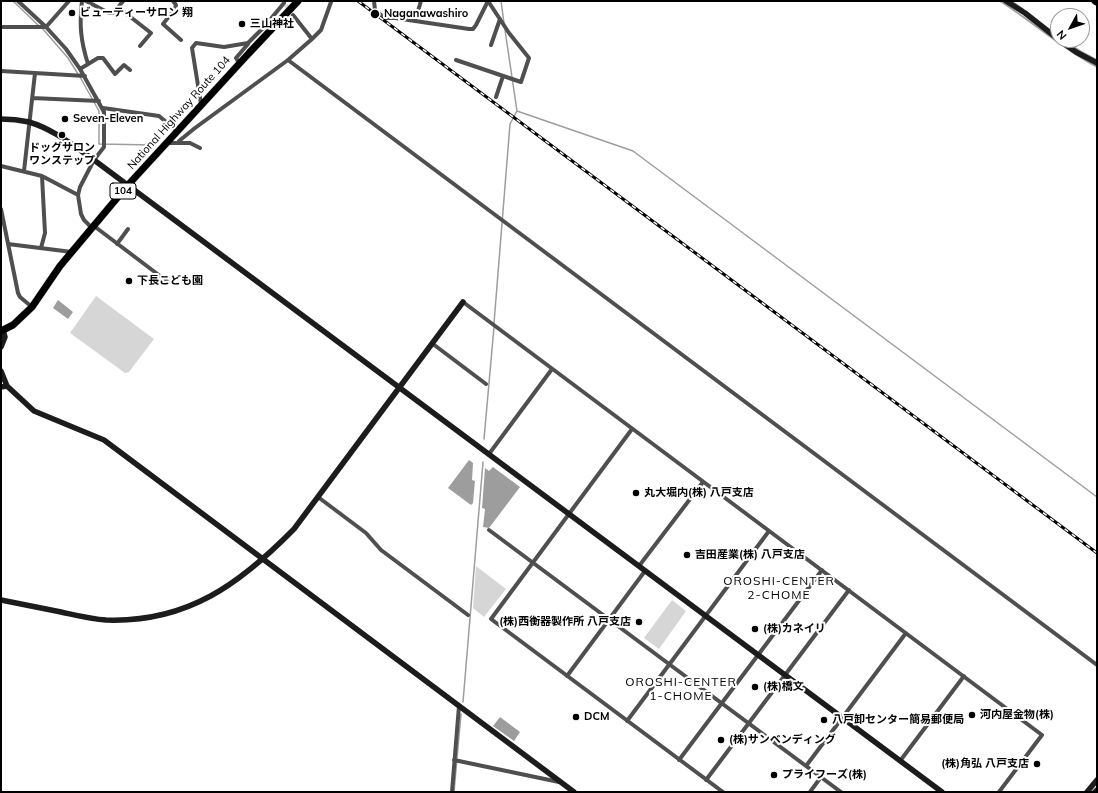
<!DOCTYPE html>
<meta charset="utf-8">
<style>
body{margin:0}
#map{position:relative;width:1098px;height:793px;overflow:hidden;background:#fff;font-family:Mulish,sans-serif}
canvas{display:block}
.frame{position:absolute;inset:0;border:2px solid #000;pointer-events:none}
.north{position:absolute;left:1050px;top:8px;width:40px;height:40px;box-sizing:border-box;background:#fff;border:1px solid #999;border-radius:50%;rotate:230deg;font-size:11px;font-weight:700;line-height:16px;text-align:center;color:#000}
.north::after{content:'';display:block;margin:auto;width:14px;height:18px;background:#000;clip-path:polygon(50% 0,100% 100%,50% 72%,0 100%)}
</style>
<div id="map">
<canvas width="1098" height="793"></canvas>
<div class="frame"></div>
<div class="north">N</div>
</div>
<script>
const c = document.querySelector('canvas').getContext('2d');
c.lineJoin = 'round';
function fill(path, color) {
  c.fillStyle = color;
  c.fill(path, 'evenodd');
}
function strokePath(path, color, width, dash) {
  c.strokeStyle = color;
  c.lineWidth = width;
  c.lineCap = dash ? 'butt' : 'round';
  c.setLineDash(dash || []);
  c.stroke(path);
}
function write(font, color, halo, rows, align = 'center') {
  c.font = font + ' Mulish,"Noto Sans JP",sans-serif';
  c.lineWidth = 4;
  c.setLineDash([]);
  c.textBaseline = 'middle';
  c.strokeStyle = halo;
  c.fillStyle = color;
  for (const [text, x, y, turn = 0] of rows) {
    c.save();
    c.translate(x, y);
    c.rotate((+turn || 0) * Math.PI / 180);
    c.textAlign = isNaN(turn) ? turn : align;
    if (halo) c.strokeText(text, 0, 0);
    c.fillText(text, 0, 0);
    c.restore();
  }
}
fill(new Path2D(`
 M96 296 154 339 129 372 125 373 70 333Z
 M476 566 506 589 484 617 473 608Z
 M672 600 686 611 659 649 644 638Z`), '#d6d6d6');
fill(new Path2D(`
 M58 300 73 312 68 319 53 308Z
 M469 460 473 463 472 480 475 481 473 503 471 505 448 488Z
 M493 467 520 487 489 528 483 527 485 509 482 508 485 468 489 471Z
 M500 717 520 732 514 741 493 726Z`), '#9d9d9d');
strokePath(new Path2D(`
 M13 1 39 26
 M501 1 504 23
 M1000 1C1033 22 1062 49 1097 67
 M1012 1 1023 9
 M42 28 68 58 78 74
 M1064 40 1082 52 1097 60
 M80 77 99 111V144L155 145
 M517 111 633 151 1097 497
 M494 323 510 124 517 111 505 30
 M484 439 494 327
 M463 702 483 462
 M454 792 461 714`), '#9d9d9d', 1.5);
strokePath(new Path2D(`
 M286 5 293 15`), '#d9d9d9', 4, [4, 2]);
const highway = new Path2D(`
 M1095 1 1097 2
 M1 331 13 325 32 307 60 266 128 185 250 52`);
strokePath(highway, '#dbdbdb', 8);
strokePath(new Path2D(`
 M18 1 46 27 66 49 80 69 104 112V147L94 160 80 187 78 195 81 214 84 220 92 228
 M82 1C79 25 81 42 88 64
 M86 1 109 13H114L123 1
 M173 1 176 5 175 9 163 24 181 40
 M374 1 375 10 385 18H395L469 29H473L476 25 488 1
 M119 8 151 33 140 46
 M293 15 312 39
 M415 21 421 1
 M1 27H46L69 1
 M491 45 500 19
 M288 60 1097 665
 M456 60 521 82 529 58 509 33 488 1
 M239 63 236 58 248 44
 M80 69 98 58H103L115 74 124 65 130 70
 M1 71 85 76
 M496 97 503 76
 M32 98 99 101
 M201 104 192 48 196 43 224 47 248 43 264 27 284 3
 M103 108 159 116 177 131
 M168 143H190L200 148
 M180 143 179 141 195 128 288 60 312 39 321 30 331 2
 M1 166 42 176 78 195
 M24 171 35 73
 M1 209 18 293 20 297 32 307
 M94 226 168 282
 M8 244 72 252
 M117 244 128 229
 M41 248 45 233 42 176
 M463 302 1042 735 999 792
 M433 344 486 384
 M632 429 491 619 723 792
 M489 454 552 369
 M318 497 366 533 381 550 468 615
 M489 530 841 792
 M639 566 703 482
 M567 676 645 571
 M627 721 769 531
 M454 760 559 782
 M679 760 822 570
 M900 761 964 676
 M806 766 906 633
 M706 780 849 590
 M452 792 459 706
 M810 792 821 777`), '#4f4f4f', 4);
strokePath(new Path2D(`
 M1006 1 1025 13 1058 39
 M1059 40 1076 52 1097 63
 M1 119C10 119 20 120 29 122 53 129 74 146 94 160L942 792
 M1 347 5 337 3 330
 M1 371 7 386
 M1 387 7 386 34 411 104 440 574 792
 M1 600C21 604 41 608 61 612 75 615 91 619 106 620 187 623 240 584 294 529L463 302
 M1087 792 1097 780
 M1095 792 1097 790`), '#1c1c1c', 5.5);
strokePath(highway, '#000', 7);
const rail = new Path2D(`
 M358 1 1097 553`);
strokePath(rail, '#000', 3);
strokePath(rail, '#fff', 1.5, [4.5]);
const highwayBridge = new Path2D(`
 M250 52 298 1`);
strokePath(highwayBridge, '#dbdbdb', 8, []);
strokePath(highwayBridge, '#000', 7);
for (const [x, y, r, color] of [
 [72,13,4,"#000"],
 [375,14,5,"#000"],
 [242,24,4,"#000"],
 [65,119,4,"#000"],
 [62,135,4,"#000"],
 [129,281,4,"#000"],
 [636,493,4,"#000"],
 [687,555,4,"#000"],
 [639,622,4,"#000"],
 [755,629,4,"#000"],
 [755,687,4,"#000"],
 [972,715,4,"#000"],
 [576,717,4,"#000"],
 [824,720,4,"#000"],
 [721,740,4,"#000"],
 [1037,764,4,"#000"],
 [774,775,4,"#000"]
]) {
  const dot = new Path2D();
  dot.arc(x, y, r, 0, 2 * Math.PI);
  c.fillStyle = color;
  c.fill(dot);
  strokePath(dot, '#fff', 1.5);
}
for (const [x, y, w] of [
 [123,191,26]
]) {
  const box = new Path2D();
  box.roundRect(x - w / 2, y - 8, w, 16, 3);
  c.fillStyle = '#fff';
  c.fill(box);
  strokePath(box, '#000', 1);
}
write('bold 10px', '#000', null, [
 ["104",123,191]
]);
write('bold 11px', '#000', '#fff', [
 ["ビューティーサロン 翔",80,13],
 ["Naganawashiro",384,14],
 ["三山神社",250,24],
 ["Seven-Eleven",73,119],
 ["ドッグサロン",62,148,"center"],
 ["ワンステップ",62,161,"center"],
 ["下長こども園",137,281],
 ["丸大堀内(株) 八戸支店",644,493],
 ["吉田産業(株) 八戸支店",695,555],
 ["(株)西衡器製作所 八戸支店",631,622,"right"],
 ["(株)カネイリ",763,629],
 ["(株)橋文",763,687],
 ["河内屋金物(株)",980,715],
 ["DCM",584,717],
 ["八戸卸センター簡易郵便局",832,720],
 ["(株)サンベンディング",729,740],
 ["(株)角弘 八戸支店",1029,764,"right"],
 ["プライフーズ(株)",782,775]
], 'left');
write('11px', '#000', '#fff', [
 ["National Highway Route 104",179,113,-48]
]);
c.letterSpacing = '1px';
write('12px', '#000', '#fff', [
 ["OROSHI-CENTER",779,581],
 ["2-CHOME",779,595],
 ["OROSHI-CENTER",681,682],
 ["1-CHOME",681,696]
]);
c.letterSpacing = '0px';
</script>
